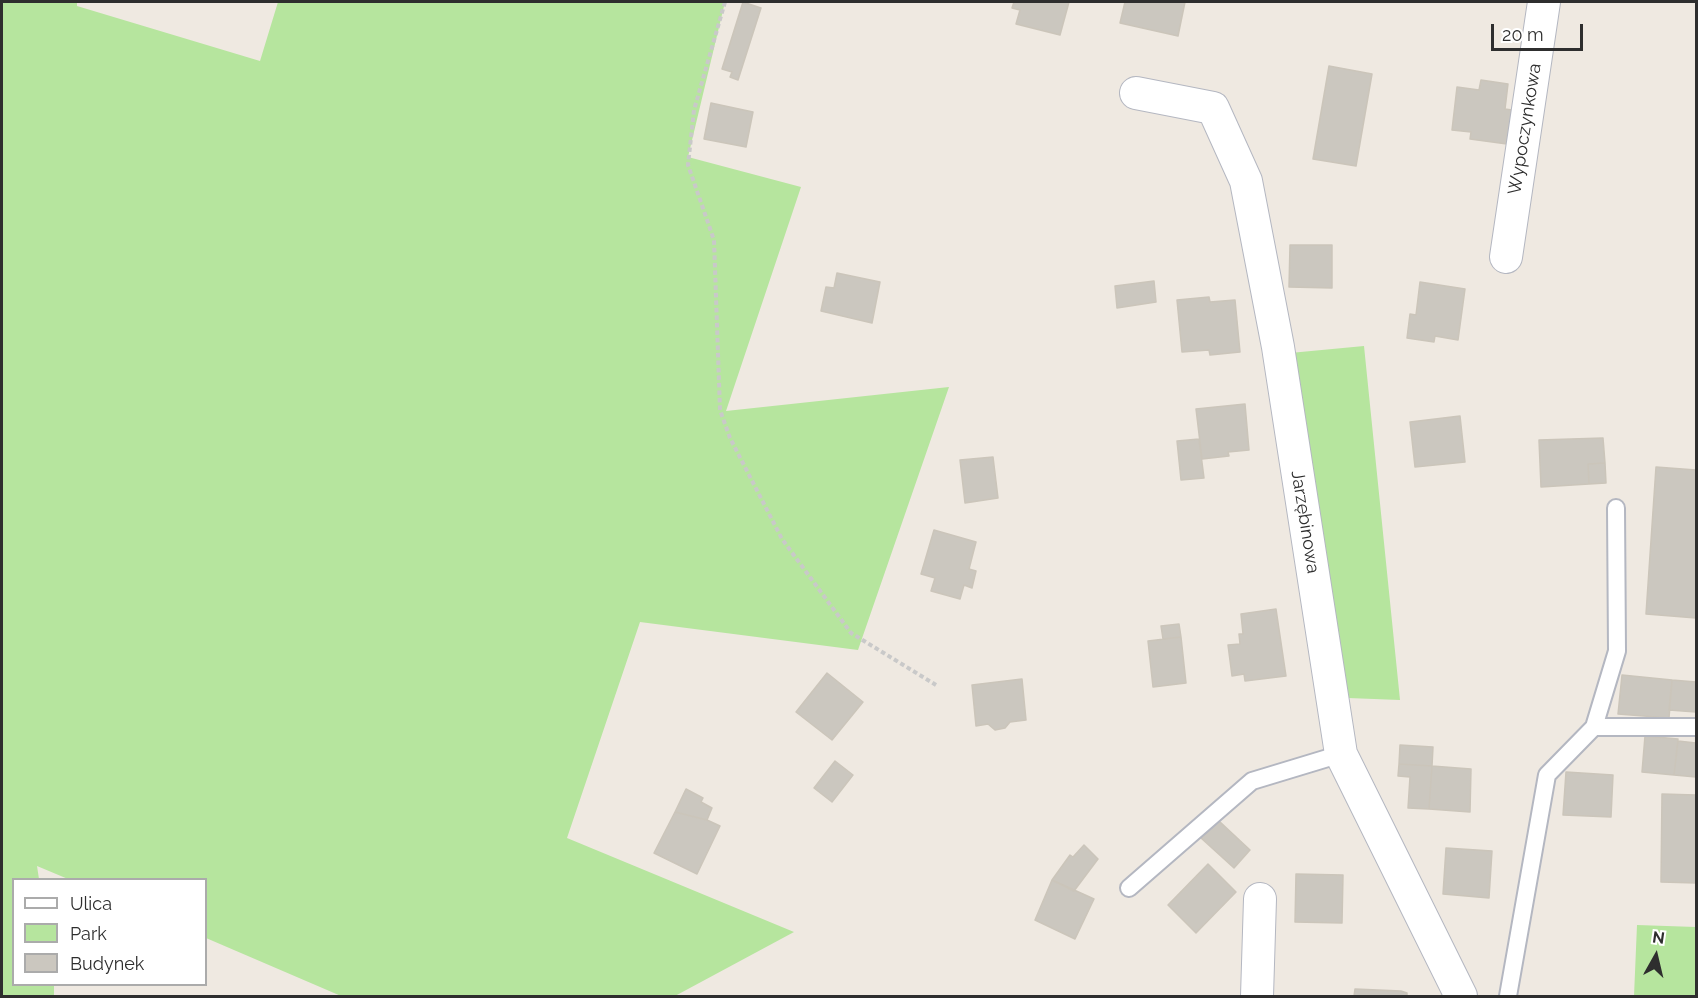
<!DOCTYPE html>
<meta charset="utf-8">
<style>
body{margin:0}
#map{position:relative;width:1698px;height:998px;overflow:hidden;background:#efe9e1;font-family:Raleway,sans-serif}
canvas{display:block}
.frame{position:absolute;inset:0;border:3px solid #2e2e2e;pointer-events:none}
.legend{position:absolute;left:12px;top:878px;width:195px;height:108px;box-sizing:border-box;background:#fff;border:2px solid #ababab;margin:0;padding:8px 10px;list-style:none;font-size:18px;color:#2e2e2e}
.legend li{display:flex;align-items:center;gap:12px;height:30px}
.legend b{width:30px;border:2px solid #ababab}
.north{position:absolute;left:1626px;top:926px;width:60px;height:60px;-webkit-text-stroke:4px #fff;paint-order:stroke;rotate:8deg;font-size:16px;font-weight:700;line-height:24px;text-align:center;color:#2e2e2e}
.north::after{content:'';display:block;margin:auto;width:21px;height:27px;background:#2e2e2e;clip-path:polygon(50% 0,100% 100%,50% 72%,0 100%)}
.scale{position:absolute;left:1491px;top:24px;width:92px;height:27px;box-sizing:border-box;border:3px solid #2e2e2e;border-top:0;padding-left:8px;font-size:18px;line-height:21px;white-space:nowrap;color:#2e2e2e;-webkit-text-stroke:4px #fff;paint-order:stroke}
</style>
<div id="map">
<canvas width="1698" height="998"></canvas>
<div class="frame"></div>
<ul class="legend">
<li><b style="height:8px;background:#fff"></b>Ulica</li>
<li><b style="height:16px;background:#b6e59e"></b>Park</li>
<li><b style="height:16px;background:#cbc7bf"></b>Budynek</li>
</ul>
<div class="north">N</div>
<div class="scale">20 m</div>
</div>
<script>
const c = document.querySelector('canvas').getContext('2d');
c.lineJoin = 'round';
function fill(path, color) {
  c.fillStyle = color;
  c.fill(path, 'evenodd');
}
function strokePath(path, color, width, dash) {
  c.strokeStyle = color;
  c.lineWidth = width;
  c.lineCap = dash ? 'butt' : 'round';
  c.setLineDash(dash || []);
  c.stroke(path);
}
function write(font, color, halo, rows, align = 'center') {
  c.font = font + ' Raleway,sans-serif';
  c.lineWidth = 4.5;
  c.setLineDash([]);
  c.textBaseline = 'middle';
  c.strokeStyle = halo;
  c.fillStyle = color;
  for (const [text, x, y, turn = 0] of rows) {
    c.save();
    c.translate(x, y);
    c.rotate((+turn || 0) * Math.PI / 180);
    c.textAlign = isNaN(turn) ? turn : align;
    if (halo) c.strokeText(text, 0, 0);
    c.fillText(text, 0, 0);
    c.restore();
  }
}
fill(new Path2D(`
 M2 2H77V6L260 61 278 2H725L688 157 801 187 726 411 949 387 858 650 640 622 567 838 794 932 675 996H341L206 938V880L68 879 37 866 39 879 14 880V984L54 985V996H2Z
 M1364 346 1400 700 1348 698 1290 353Z
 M1637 925 1696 927V996H1634Z`), '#b6e59e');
const building = new Path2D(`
 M743 2 761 8 738 80 730 77 732 72 722 69Z
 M1014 2H1069L1060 35 1016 24 1020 10 1012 8Z
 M1125 2H1185L1178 36 1120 23Z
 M1329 66 1372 74 1356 166 1313 159Z
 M1481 80 1508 84 1505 109 1512 110 1507 144 1470 139 1471 132 1452 130 1457 87 1479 90Z
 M711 103 753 112 746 147 704 139Z
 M1290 245H1332V288L1289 287Z
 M837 273 880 282 872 323 821 311 826 287 834 288Z
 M1154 281 1156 302 1117 308 1115 286Z
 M1420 282 1465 289 1458 340 1435 336 1434 342 1407 338 1410 314 1416 315Z
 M1209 297 1210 302 1235 300 1240 352 1210 355 1209 350 1182 352 1177 300Z
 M1245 404 1249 450 1228 452 1229 456 1202 459 1196 409Z
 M1460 416 1465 462 1415 467 1410 422Z
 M1603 438 1605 463 1588 464 1589 484 1541 487 1539 440Z
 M1199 439 1204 478 1181 480 1177 441Z
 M993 457 998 498 965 503 960 460Z
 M1605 463 1606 483 1589 484 1588 464Z
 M1656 467 1696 470V618L1646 614Z
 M934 530 976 542 969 569 976 571 972 588 964 585 960 599 931 591 935 578 921 574Z
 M1276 609 1286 676 1245 681 1244 674 1232 676 1228 645 1240 644 1239 634H1243L1241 614Z
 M1179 624 1181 637 1163 639 1161 626Z
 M1181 637 1186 683 1153 687 1148 641Z
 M827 673 863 702 832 740 796 712Z
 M1622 675 1672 680 1669 718 1618 714Z
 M1022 679 1026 720 1010 722 1005 728 995 730 988 724 976 726 972 685Z
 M1672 680 1696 682V712L1669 710Z
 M1645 736 1678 739 1674 775 1642 772Z
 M1678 741 1696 743V777L1674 775Z
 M1400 745 1433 747 1432 766 1399 764Z
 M835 761 853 775 832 802 814 788Z
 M1399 764 1432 766 1429 809 1408 808 1410 777 1398 776Z
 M1432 766 1471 769 1470 812 1429 809Z
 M1566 772 1613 775 1611 817 1563 815Z
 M686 789 703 798 701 802 712 808 707 820 675 812Z
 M1662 794 1696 795V883L1661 882Z
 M675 812 707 820 720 826 697 874 654 853Z
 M1219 821 1250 850 1234 868 1201 838Z
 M1084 845 1098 859 1074 891 1052 880 1070 855 1073 857Z
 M1446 848 1492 851 1489 898 1443 894Z
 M1208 864 1236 892 1196 933 1168 905Z
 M1296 874 1343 875 1342 923 1295 922Z
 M1052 880 1094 899 1075 939 1035 920Z
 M1355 989 1401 991 1407 993V996H1354Z`);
fill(building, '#cbc7bf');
strokePath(building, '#cbc5ba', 1.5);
const service = new Path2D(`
 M1594 727H1696
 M1129 888 1252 781 1341 754
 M1508 996 1547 775 1594 727 1617 651 1616 508`);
const minor = new Path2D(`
 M1136 93 1213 108 1246 181 1278 347 1341 754 1461 996
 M1506 257 1544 2
 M1257 996 1260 899`);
strokePath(service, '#b4b7c1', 20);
strokePath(minor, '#b4b7c1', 34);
strokePath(new Path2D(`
 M725 2 694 110 688 165 714 240 720 410 730 438 782 539 851 633 936 685`), '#c9c9c9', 4, [4.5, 3]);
strokePath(service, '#fff', 16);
strokePath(minor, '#fff', 32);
write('18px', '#2e2e2e', '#fff', [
 ["Wypoczynkowa",1525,129,-81],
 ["Jarzębinowa",1305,522,81]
]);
</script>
